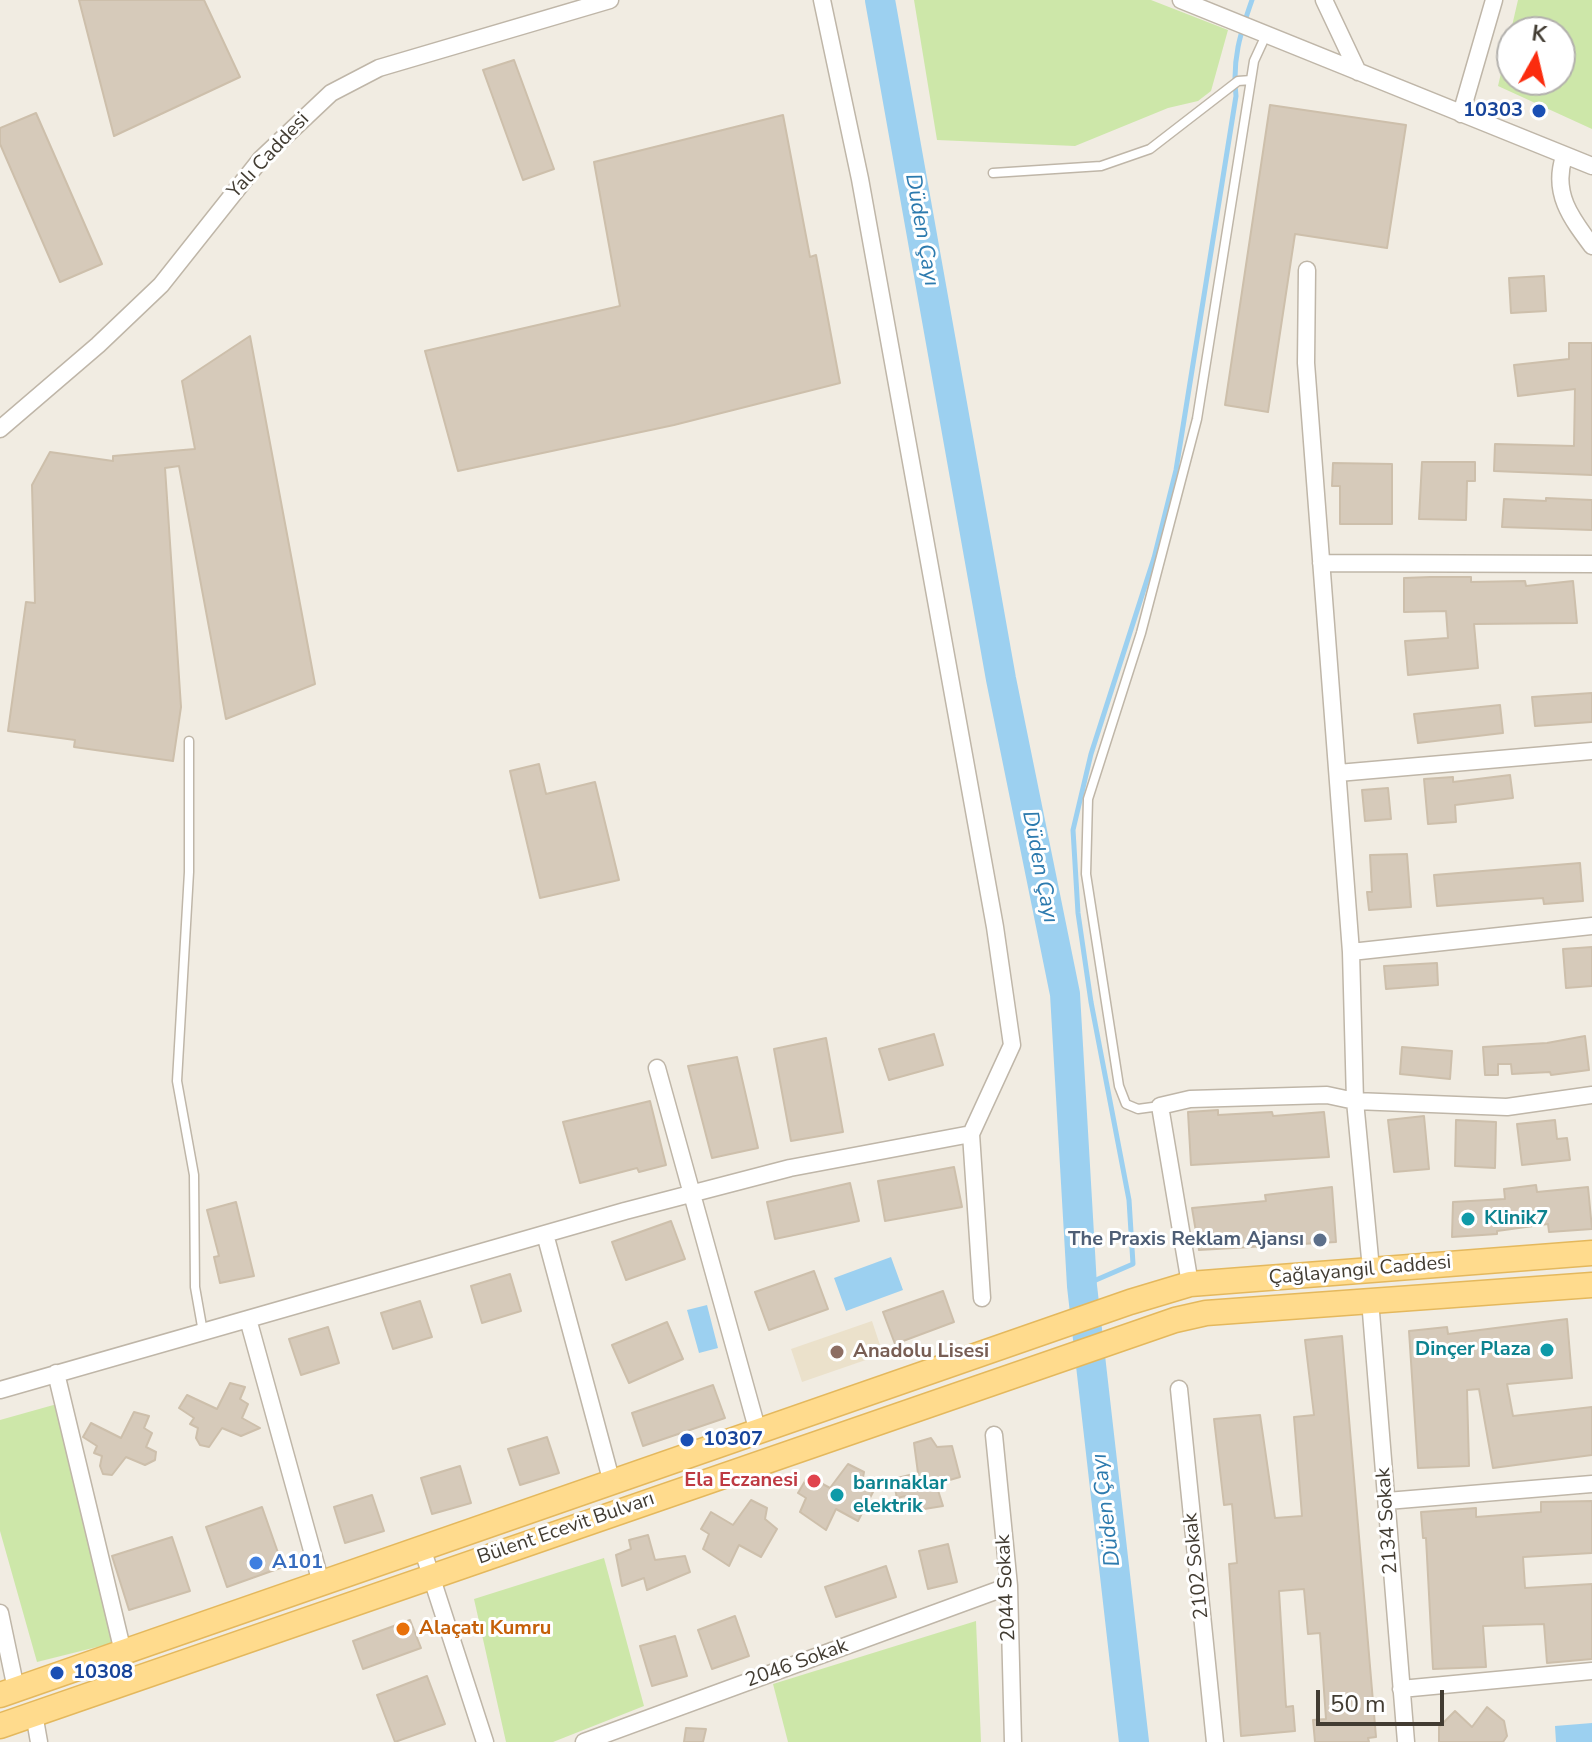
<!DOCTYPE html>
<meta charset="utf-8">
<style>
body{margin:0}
#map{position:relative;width:1592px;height:1742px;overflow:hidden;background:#f1ece2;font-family:"Nunito Sans",sans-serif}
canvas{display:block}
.north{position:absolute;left:1496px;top:16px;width:80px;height:80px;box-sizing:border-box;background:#fff;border:2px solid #b3b1ad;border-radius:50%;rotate:8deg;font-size:22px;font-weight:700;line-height:32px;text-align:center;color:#423c32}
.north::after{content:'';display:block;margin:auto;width:28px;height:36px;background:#fb2c0e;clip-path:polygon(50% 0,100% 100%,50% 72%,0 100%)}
.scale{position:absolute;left:1316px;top:1690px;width:128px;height:36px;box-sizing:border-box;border:4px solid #423c32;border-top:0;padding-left:10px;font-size:24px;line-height:28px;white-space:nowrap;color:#423c32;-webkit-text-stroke:6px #fff;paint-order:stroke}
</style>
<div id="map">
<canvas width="1592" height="1742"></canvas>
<div class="north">K</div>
<div class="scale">50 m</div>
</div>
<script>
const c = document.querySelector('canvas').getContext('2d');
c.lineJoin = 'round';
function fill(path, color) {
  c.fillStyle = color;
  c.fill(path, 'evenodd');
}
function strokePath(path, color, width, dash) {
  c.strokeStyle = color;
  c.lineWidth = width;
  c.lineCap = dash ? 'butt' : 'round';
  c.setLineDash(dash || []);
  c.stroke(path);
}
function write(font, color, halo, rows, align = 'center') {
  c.font = font + ' "Nunito Sans",sans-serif';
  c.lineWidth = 6;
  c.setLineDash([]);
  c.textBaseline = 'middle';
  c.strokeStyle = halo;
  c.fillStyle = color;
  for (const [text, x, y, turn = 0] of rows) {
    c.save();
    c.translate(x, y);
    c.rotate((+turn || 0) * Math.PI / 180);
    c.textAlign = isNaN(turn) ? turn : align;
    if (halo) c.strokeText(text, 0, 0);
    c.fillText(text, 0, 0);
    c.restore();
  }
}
fill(new Path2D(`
 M872 1321 883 1354 802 1382 791 1349Z`), '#ebe1cb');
fill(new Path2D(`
 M914 0H1151L1228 30 1211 91 1198 101 1168 108 1075 146 937 140Z
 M1518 0H1592V129L1498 86ZM1512 32H1560V80H1512Z
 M57 1404 113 1643 37 1662 0 1531V1420Z
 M604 1558 644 1706 553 1742H506L474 1599Z
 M976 1621 981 1742H788L773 1684Z`), '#cde7a9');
fill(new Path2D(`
 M891 1257 903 1290 846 1311 834 1278Z
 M707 1305 718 1348 699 1353 687 1310Z
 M1592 1723V1742H1556L1555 1726Z`), '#9cd0f0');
strokePath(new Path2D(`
 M1082 1286 1133 1264 1129 1200 1091 1002 1078 913 1073 830 1091 754 1154 558 1176 470 1236 96C1232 60 1240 34 1252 0`), '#9cd0f0', 5);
strokePath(new Path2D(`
 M880 0 1001 679 1065 994 1082 1286 1134 1742`), '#9cd0f0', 30);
const building = new Path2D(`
 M79 0H204L240 77 114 136Z
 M514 60 554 169 523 180 483 70Z
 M1270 105 1406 125 1387 248 1295 234 1268 412 1225 405Z
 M36 113 102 264 60 282 0 144V128Z
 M783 115 810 257 816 255 840 383 674 425 458 471 425 351 620 306 594 162Z
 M1544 276 1546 311 1511 313 1509 278Z
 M250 336 315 684 226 719 179 466 165 468 181 707 173 761 74 747 75 740 8 731 26 602 35 603 32 485 50 452 113 461V456L195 449 182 381Z
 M1569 343H1592V475L1494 471 1495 444 1574 446 1575 389 1518 396 1514 365 1569 359Z
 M1422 462H1475V481H1467L1466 520 1419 519Z
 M1333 463 1392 464V524H1340V486H1332Z
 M1546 498 1592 500V530L1502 527 1504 499 1546 501Z
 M1430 577H1471V582L1525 581 1526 586 1573 581 1577 623 1474 624 1478 668 1408 675 1405 641 1448 638 1446 611 1404 612V578Z
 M1592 693V722L1535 726 1532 697Z
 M1500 705 1503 733 1418 743 1414 714Z
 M539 764 546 794 595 782 619 880 540 898 510 771Z
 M1510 775 1513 798 1455 805 1456 822 1428 824 1424 779 1453 777V782Z
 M1388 788 1391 819 1365 821 1362 790Z
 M1407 854 1411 907 1369 910 1367 892H1372L1370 855Z
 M1580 863 1583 901 1544 904 1543 898 1437 906 1434 875Z
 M1592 947V986L1566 988 1563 949Z
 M1437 963 1438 985 1386 989 1384 966Z
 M934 1034 943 1065 889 1080 879 1049Z
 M1585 1036 1589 1070 1551 1075 1550 1072 1512 1074 1511 1064H1498V1075H1485L1483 1047 1547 1043Z
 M826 1038 843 1132 791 1141 774 1049Z
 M1402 1047 1452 1051 1450 1079 1400 1074Z
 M737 1057 758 1148 712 1158 688 1066Z
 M650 1101 666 1165 639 1172 637 1168 580 1183 563 1122Z
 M1218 1110V1115L1272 1112 1273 1116 1324 1112 1329 1157 1191 1165 1188 1112Z
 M1424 1116 1429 1169 1394 1172 1388 1120Z
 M1456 1120 1496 1122 1495 1168 1455 1166Z
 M1555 1120 1557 1139 1567 1138 1570 1160 1522 1165 1517 1124Z
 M954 1167 962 1207 885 1221 878 1181Z
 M850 1183 859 1221 775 1239 767 1202Z
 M1536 1185 1537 1192 1588 1187 1592 1229 1549 1232 1548 1224 1497 1231V1234L1452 1237 1453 1202 1505 1199 1504 1189Z
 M1332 1187 1336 1242 1199 1250 1192 1208 1266 1201 1265 1195Z
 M236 1202 254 1276 220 1283 214 1257 219 1256 207 1210Z
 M671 1221 685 1259 626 1280 612 1242Z
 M814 1271 828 1309 769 1330 755 1292Z
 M510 1274 521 1311 482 1323 471 1286Z
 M943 1291 954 1322 895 1344 883 1312Z
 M420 1301 432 1337 393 1349 381 1313Z
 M1567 1319 1572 1378 1507 1384 1513 1416 1592 1407V1455L1493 1468 1479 1389 1467 1390 1469 1466 1418 1468 1409 1331 1447 1327 1448 1334Z
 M667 1322 683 1359 629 1383 612 1345Z
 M328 1327 339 1363 301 1375 289 1339Z
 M1342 1336 1376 1737 1368 1738 1369 1742H1315L1313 1720 1326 1719 1320 1633 1308 1634 1304 1589 1279 1591 1286 1707 1293 1706 1295 1731 1241 1736 1229 1564 1237 1563 1232 1504 1224 1505 1214 1419 1260 1415 1275 1518 1302 1516 1294 1417 1314 1415 1305 1340Z
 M230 1383 245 1387 240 1399 248 1404 242 1418 260 1428 241 1436 222 1428 209 1447 200 1445 196 1438 198 1428 190 1424 194 1418 179 1408 187 1395 217 1409Z
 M713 1385 725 1418 643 1446 632 1413Z
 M134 1412 149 1416 144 1428 152 1433 146 1447 156 1452 155 1460 145 1465 126 1457 112 1475 103 1474 100 1466 102 1456 94 1453 97 1446 83 1437 91 1423 121 1438Z
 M547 1437 559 1473 520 1485 508 1449Z
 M931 1438 937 1447 952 1446 960 1477 936 1484 943 1506 912 1511 906 1496 897 1498 893 1479 918 1473 914 1443Z
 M848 1464 864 1472 862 1483 873 1492 858 1521 836 1509 826 1530 800 1512 806 1498 798 1493 808 1476 830 1488Z
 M460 1466 471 1503 432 1514 421 1478Z
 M372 1495 384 1531 345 1543 334 1507Z
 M751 1500 767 1508 765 1519 777 1529 761 1557 739 1545 729 1566 703 1549 709 1534 701 1529 711 1512 733 1525Z
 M1592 1501V1553L1523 1557 1525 1588 1592 1584V1659L1547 1663 1544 1624 1483 1626 1486 1667 1433 1669 1426 1538H1423L1421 1512 1476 1508V1517L1541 1512V1502Z
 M262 1507 283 1567 227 1587 206 1527Z
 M648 1535 655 1560 685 1556 690 1572 647 1590 644 1578 622 1586 616 1555 631 1549 629 1540Z
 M172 1537 190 1591 129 1610 112 1556Z
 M948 1544 957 1582 928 1589 919 1551Z
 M886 1566 896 1597 836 1617 825 1587Z
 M735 1616 749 1656 712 1669 698 1630Z
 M410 1620 421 1648 363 1669 353 1641Z
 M675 1636 687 1676 652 1686 640 1646Z
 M427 1676 445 1724 395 1742 377 1695Z
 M1487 1707 1504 1721 1507 1736 1503 1742H1439V1727L1455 1711 1472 1727Z
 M686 1728 706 1729 703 1742H684Z`);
fill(building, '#d6caba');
strokePath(building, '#cdbfab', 2);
const lane = new Path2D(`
 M993 173 1101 166 1150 149 1238 81 1251 80
 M189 741V872L177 1081 194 1175 195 1287 203 1332
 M1160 1106 1138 1109 1126 1104 1119 1086 1086 874 1088 799 1141 633 1197 419 1254 61 1266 35`);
const street = new Path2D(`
 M822 0 860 179 995 927 1012 1045 971 1134
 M1181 0 1592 166
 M1324 0 1358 72
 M1461 114 1494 0
 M1564 157C1552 193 1571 218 1592 246
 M1307 270 1306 363 1351 952 1355 1101 1371 1269
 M0 429 98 345 161 285 261 159 331 93 379 68 610 0
 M1321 563 1592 564
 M1338 773 1592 751
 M1351 952 1592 926
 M657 1068 758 1432
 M545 1234 612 1483
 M1190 1284 1160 1106 1190 1099 1327 1095 1355 1101 1507 1107 1592 1095
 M1370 1300 1406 1742
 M248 1319 321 1583
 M56 1373 123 1652
 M1179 1389 1215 1742
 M0 1390 625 1211 790 1168 971 1134 982 1298
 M994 1435 1009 1586 1013 1742
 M1387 1501 1592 1484
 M422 1548 485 1742
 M0 1613 16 1689
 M1401 1689 1592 1671
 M34 1714 39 1742
 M584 1742 1009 1586`);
const primary = new Path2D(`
 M0 1695 1130 1302 1190 1284 1592 1253
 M0 1726 1175 1320 1206 1313 1592 1285`);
strokePath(lane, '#bfb6a8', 11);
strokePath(street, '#bfb6a8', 19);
strokePath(primary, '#e4b85d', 27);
strokePath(lane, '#fff', 8);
strokePath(street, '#fff', 16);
strokePath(primary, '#ffdb8d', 24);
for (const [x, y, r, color] of [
 [1539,111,8,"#1a4fb4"],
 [1468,1219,8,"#0f9aa8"],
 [1320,1240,8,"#5c6f8a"],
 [1547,1350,8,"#0f9aa8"],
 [837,1352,8,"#8d6e63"],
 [687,1440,8,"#1a4fb4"],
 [814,1481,8,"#e0444e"],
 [837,1495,8,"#0f9aa8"],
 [256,1563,8,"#3f7fe0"],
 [403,1629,8,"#e8710a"],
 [57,1673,8,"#1a4fb4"]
]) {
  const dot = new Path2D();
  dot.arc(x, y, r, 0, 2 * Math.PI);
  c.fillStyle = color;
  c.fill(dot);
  strokePath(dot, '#fff', 3);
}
write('bold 20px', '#164399', '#fff', [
 ["10303",1523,111,"right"],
 ["10307",703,1440],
 ["10308",73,1673]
], 'left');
write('20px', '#423c32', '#fff', [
 ["Yalı Caddesi",269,156,-47],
 ["Çağlayangil Caddesi",1360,1271,-5],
 ["2134 Sokak",1388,1521,-94],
 ["Bülent Ecevit Bulvarı",566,1529,-19],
 ["2102 Sokak",1197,1566,-96],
 ["2044 Sokak",1007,1588,-93],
 ["2046 Sokak",797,1664,-20]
]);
write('bold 20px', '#0d838f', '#fff', [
 ["Klinik7",1484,1219],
 ["Dinçer Plaza",1531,1350,"right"],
 ["barınaklar",853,1484],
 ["elektrik",853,1507]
], 'left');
write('bold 20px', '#4e5e75', '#fff', [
 ["The Praxis Reklam Ajansı",1304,1240]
], 'right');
write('bold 20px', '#785e54', '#fff', [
 ["Anadolu Lisesi",853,1352]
], 'left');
write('bold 20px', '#be3a42', '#fff', [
 ["Ela Eczanesi",798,1481]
], 'right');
write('bold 20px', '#366cbe', '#fff', [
 ["A101",272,1563]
], 'left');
write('bold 20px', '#c56008', '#fff', [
 ["Alaçatı Kumru",419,1629]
], 'left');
write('italic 22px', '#2c7aae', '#fff', [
 ["Düden Çayı",921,230,80],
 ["Düden Çayı",1039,867,79],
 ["Düden Çayı",1107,1510,-97]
]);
</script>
